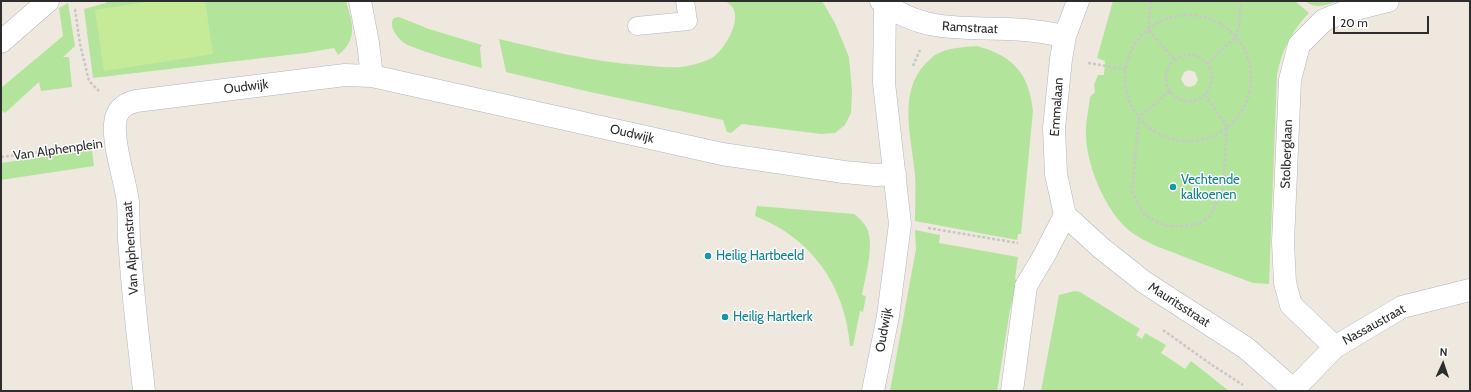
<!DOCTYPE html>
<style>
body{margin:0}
#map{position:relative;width:1471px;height:392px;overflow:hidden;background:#eee8df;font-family:Cabin,sans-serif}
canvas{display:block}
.frame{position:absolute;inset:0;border:2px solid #2d2d2d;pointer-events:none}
.north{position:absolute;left:1423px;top:344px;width:40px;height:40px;-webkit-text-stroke:3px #fff;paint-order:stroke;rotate:3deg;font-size:11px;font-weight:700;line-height:16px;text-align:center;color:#2d2d2d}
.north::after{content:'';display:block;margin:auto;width:14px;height:18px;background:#2d2d2d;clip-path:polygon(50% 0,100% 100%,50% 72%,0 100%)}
.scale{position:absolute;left:1333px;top:16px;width:96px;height:18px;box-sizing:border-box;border:2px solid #2d2d2d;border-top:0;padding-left:5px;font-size:12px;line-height:14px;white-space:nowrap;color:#2d2d2d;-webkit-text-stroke:3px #fff;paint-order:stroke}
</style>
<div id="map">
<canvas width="1471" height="392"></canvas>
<div class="frame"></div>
<div class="north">N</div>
<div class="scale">20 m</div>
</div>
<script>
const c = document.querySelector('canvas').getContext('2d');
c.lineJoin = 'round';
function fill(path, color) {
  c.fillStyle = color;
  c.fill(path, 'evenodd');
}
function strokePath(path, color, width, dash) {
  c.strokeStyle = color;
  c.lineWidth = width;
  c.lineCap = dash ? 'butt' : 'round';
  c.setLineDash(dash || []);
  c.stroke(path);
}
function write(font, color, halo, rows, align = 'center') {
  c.font = font + ' Cabin,sans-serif';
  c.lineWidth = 3;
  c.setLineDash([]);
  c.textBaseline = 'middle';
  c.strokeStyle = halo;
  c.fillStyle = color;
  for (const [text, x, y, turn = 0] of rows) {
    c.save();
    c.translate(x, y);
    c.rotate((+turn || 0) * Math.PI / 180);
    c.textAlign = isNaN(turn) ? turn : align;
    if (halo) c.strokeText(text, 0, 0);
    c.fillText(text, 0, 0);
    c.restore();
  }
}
fill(new Path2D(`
 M106 1H346C352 22 359 39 338 55L334 48 305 53 93 78 84 9 106 3Z
 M724 1H822L835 23 849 57 852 91 851 113 845 125 835 133 821 134 742 124 731 133 727 132 723 120 590 92 506 72 499 39C546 50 592 62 640 65 653 66 667 68 680 67 690 66 702 63 712 58 726 49 749 10 724 1Z
 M1113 1H1295L1309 13C1292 30 1281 52 1277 75L1269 284 1253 283C1229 274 1205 265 1182 256 1167 250 1151 245 1137 236 1108 219 1087 168 1086 136 1085 123 1089 109 1090 97L1095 92 1094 85 1098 75H1104L1105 61 1097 58ZM1189 70 1195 72 1198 80 1195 85 1190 87 1185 86 1181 79 1184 72Z
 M1305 1H1338C1326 5 1316 10 1305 1Z
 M68 3 75 46 63 57H69L72 87 41 91 39 82 5 113 1 110V88L63 36 59 8Z
 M399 17 429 29 482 45 480 48 482 68C457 61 431 55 408 45 399 41 387 26 394 18Z
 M977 46C1013 56 1029 73 1033 111L1021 234H1018L1017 240 915 221C915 206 916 190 915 175 912 139 897 92 926 63 929 61 932 57 935 55 946 48 964 47 977 46Z
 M92 150 94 166 1 180V163Z
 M757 206 854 214C860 219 865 223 868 231 874 247 865 278 862 295L866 296 863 312 860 311 853 346H850C845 286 812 238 755 216Z
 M915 230 940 235 939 243 1018 257 1015 279 1018 281 1010 310 997 391H890L916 249Z
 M1075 291 1080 292 1140 329 1136 335 1142 339 1145 333 1166 345 1161 353 1185 369 1191 361 1229 391H1041L1059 295Z`), '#b3e49c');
fill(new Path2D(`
 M153 1H205L213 54 104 71 95 10Z`), '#c6eb98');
const lane = new Path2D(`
 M637 26 688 21 685 1`);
const street = new Path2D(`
 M360 1 368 43 372 76
 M881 1C927 37 973 25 1025 30 1039 31 1052 34 1065 36
 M1 42 48 1
 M1065 215 1100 247 1144 282 1246 348 1295 391
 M1065 215 1056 174 1054 128 1061 59 1065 36 1078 1
 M1335 347 1291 305 1285 283 1283 242 1290 80 1299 45 1324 20 1347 11 1388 1
 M144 391C139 344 133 298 130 251 128 235 129 218 128 202 125 179 113 146 115 124 116 110 124 104 136 101L345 75 372 76 722 154 844 172 876 175 895 174
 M873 391 888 316 900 224 884 83 885 4
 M1012 391 1026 286 1045 254 1065 215
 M1292 391 1335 347 1402 307 1470 290`);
strokePath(lane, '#b3b5c0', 19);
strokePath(street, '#b3b5c0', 23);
strokePath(new Path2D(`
 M1151 1 1148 29 1175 60
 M75 9 80 44 89 81 99 91
 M1125 78a63 63 0 1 1 126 0a63 63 0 1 1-126 0Z
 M1166 78a23 23 0 1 1 46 0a23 23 0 1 1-46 0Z
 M1088 63 1125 69
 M1207 64 1236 37 1239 26 1241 1
 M913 66 920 50
 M1170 91 1139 117 1132 192 1143 213 1157 222 1167 226H1188L1200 223 1210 216 1217 202 1223 187 1227 126 1204 94
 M1 157 88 146
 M928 228 1018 243
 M1163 330 1212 365 1243 385`), '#c8c8c8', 2.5, [3, 2]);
strokePath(lane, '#fff', 18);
strokePath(street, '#fff', 22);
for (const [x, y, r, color] of [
 [1173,187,4,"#0f9aa8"],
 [708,256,4,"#0f9aa8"],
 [725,317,4,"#0f9aa8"]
]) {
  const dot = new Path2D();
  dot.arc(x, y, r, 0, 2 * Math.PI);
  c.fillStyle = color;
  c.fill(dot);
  strokePath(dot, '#fff', 1.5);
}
write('13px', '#2d2d2d', '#fff', [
 ["Ramstraat",970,28,3],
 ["Oudwijk",246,87,-7],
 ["Emmalaan",1057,107,-86],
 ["Oudwijk",632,134,13],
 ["Van Alphenplein",58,150,-8],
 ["Stolberglaan",1287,154,-88],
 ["Van Alphenstraat",131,248,-94],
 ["Mauritsstraat",1179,305,33],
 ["Nassaustraat",1374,325,-29],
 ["Oudwijk",884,330,-80]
]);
write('13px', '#0d838f', '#fff', [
 ["Vechtende",1181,180],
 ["kalkoenen",1181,195],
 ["Heilig Hartbeeld",716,256],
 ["Heilig Hartkerk",733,317]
], 'left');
</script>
